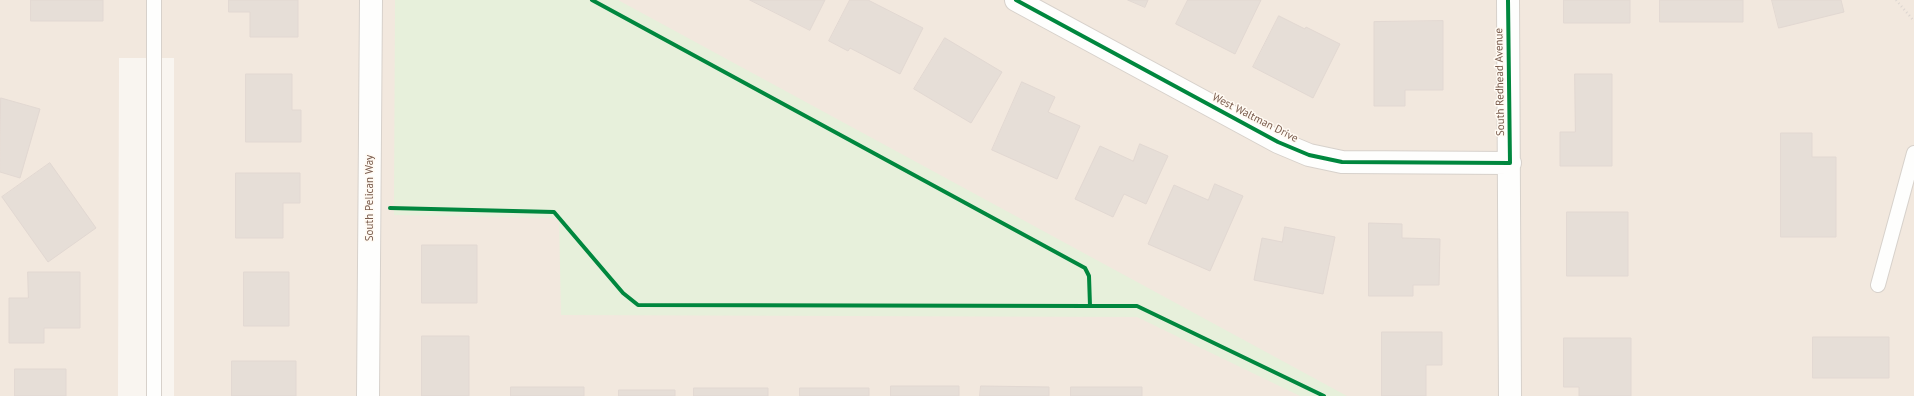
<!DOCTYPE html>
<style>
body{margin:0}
canvas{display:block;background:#f9f5f0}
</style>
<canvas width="1914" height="396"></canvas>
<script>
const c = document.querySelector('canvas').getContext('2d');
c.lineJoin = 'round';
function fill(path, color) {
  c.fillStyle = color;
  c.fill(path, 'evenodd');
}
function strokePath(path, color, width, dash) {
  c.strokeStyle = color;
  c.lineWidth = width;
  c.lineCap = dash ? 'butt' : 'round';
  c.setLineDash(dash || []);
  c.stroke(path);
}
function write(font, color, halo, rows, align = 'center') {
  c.font = font + ' "PT Sans",sans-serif';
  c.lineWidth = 3;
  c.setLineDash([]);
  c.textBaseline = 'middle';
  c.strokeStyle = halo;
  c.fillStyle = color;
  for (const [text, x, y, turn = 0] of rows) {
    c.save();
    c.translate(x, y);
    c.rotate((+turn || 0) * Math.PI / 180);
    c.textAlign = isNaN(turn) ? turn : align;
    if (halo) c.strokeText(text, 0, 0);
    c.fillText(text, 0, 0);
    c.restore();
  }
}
fill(new Path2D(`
 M0 0H1914V396H174V58H119L118 396H0Z`), '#f2e8de');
fill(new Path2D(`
 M395 0H618L1347 396H1300L1137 317 561 315 559 218 394 215Z`), '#e7f0db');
const building = new Path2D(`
 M31 0H103V21H31Z
 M229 0H298V37H250V12H229Z
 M750 0H825L810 30Z
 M850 0H868L923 28 900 74 850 48 848 51 829 41Z
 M1128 0H1148L1145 7Z
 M1188 0H1261L1235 54 1176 24Z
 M1564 0H1630V23H1564Z
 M1660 0H1743V22H1660Z
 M1772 0H1841L1844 12 1779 28Z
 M1279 16 1305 29 1306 27 1340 44 1313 98 1253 67Z
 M1443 21V90H1405V106H1374V22Z
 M945 38 1002 72 971 123 914 89Z
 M246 74H292V110H301V142H246Z
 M1575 74H1612V166H1560V132H1575Z
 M1022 82 1055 97 1048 112 1080 126 1057 179 992 150Z
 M1 98 40 109 20 178 0 172Z
 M1781 133H1812V157H1836V237H1781Z
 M1140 144 1168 156 1146 204 1124 194 1113 217 1075 199 1100 146 1133 161Z
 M50 163 96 228 48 262 2 197Z
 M236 173H300V203H283V238H236Z
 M1215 184 1243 196 1210 271 1148 244 1174 185 1208 200Z
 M1567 212H1628V276H1567Z
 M1369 223 1402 224V238L1440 239 1439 285H1413V296H1369Z
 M1285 227 1335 237 1323 294 1254 280 1262 238 1282 242Z
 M422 245H477V303H422Z
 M28 272H80V328H44V343H9V298H28Z
 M244 272H289V326H244Z
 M1382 332H1442V365H1426V396H1382Z
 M422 336H469V396H422Z
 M1813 337H1889V378H1813Z
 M1564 338H1631V396H1579V387H1564Z
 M232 361H296V396H232Z
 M15 369H66V396H15Z
 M891 386H959V396H891Z
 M981 386 1049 387V396H980Z
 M511 387H584V396H511Z
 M1071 387H1142V396H1071Z
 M694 388H768V396H694Z
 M800 388H869V396H800Z
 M619 390H675V396H619Z`);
fill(building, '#e6ded7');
strokePath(building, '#e2d8d2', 1);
const service = new Path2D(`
 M154 0V396
 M1878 285 1914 153`);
const minor = new Path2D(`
 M1016 0 1278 142 1309 155 1342 162 1510 163
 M1508 0 1510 396
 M368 396 371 0`);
strokePath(service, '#d7d1cb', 16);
strokePath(minor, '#d7d1cb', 24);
strokePath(new Path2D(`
 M1896 0 1914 21
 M395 208 554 212 623 293 638 305 1090 306 1089 276 1085 268 592 0
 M1090 306H1137L1324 396`), '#dcd5d0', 2.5, [1, 3]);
strokePath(service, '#fefefd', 14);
strokePath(minor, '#fefefd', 22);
strokePath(new Path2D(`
 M1016 0 1278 142 1309 155 1342 162 1510 163 1508 0
 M390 208 554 212 623 293 638 305 1090 306 1089 276 1085 268 592 0
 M1090 306H1137L1324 396`), '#00873e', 4);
write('11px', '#7a5c4d', '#fffaf3', [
 ["South Redhead Avenue",1500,82,-91],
 ["West Waltman Drive",1255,118,27],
 ["South Pelican Way",370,198,-90]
]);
</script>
